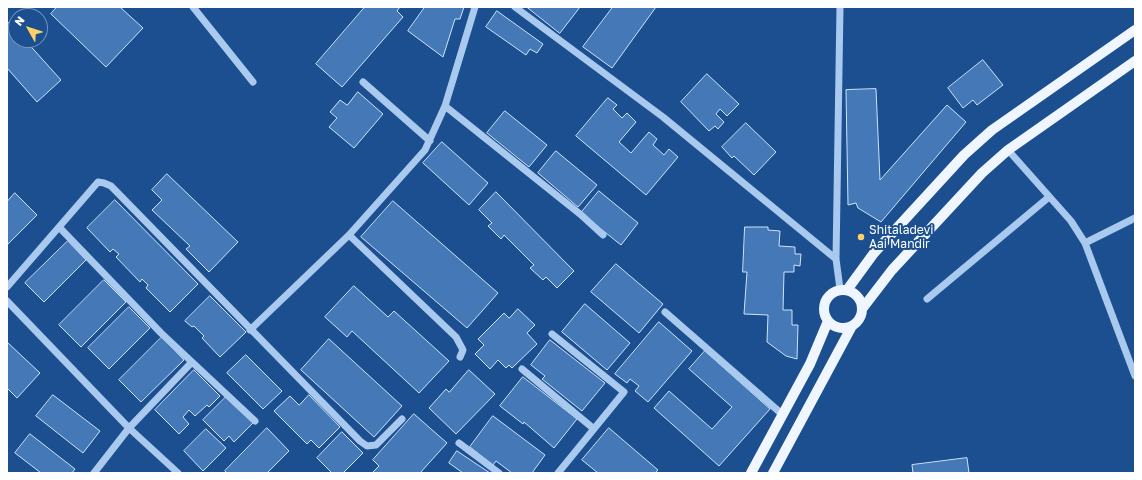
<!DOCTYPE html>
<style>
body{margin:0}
#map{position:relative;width:1142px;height:480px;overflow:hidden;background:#1b4f8f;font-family:"Golos Text",sans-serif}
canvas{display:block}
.frame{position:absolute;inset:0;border:8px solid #fff;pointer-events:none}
.north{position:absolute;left:8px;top:8px;width:40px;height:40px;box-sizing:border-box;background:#1b4f8f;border:1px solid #7695bc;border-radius:50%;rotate:309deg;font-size:11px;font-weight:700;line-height:16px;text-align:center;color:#fff}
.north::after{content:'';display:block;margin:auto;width:14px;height:18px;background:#ffd166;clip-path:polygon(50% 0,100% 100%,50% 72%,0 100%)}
</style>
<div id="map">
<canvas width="1142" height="480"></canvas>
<div class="frame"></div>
<div class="north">N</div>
</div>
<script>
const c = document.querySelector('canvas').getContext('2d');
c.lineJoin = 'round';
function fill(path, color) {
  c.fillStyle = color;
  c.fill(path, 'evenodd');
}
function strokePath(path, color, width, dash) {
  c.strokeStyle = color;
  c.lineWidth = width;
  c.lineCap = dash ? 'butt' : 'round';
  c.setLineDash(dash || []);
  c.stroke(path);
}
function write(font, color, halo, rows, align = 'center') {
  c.font = font + ' "Golos Text",sans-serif';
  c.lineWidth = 4;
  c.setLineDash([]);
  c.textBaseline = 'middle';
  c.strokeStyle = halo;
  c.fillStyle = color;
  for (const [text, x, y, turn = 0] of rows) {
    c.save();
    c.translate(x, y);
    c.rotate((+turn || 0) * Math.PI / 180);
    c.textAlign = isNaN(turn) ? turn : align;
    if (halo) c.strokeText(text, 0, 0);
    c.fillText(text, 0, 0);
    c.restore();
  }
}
const building = new Path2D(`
 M57 7H120L143 28 106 67 51 14Z
 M365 7H400L397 11 403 17 342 87 316 64Z
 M425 7H464L460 19H455L443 57 408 31Z
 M527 7H580L560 33Z
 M613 7H656L612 68 583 47Z
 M497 11 543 44 537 53 530 49 526 55 486 27Z
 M7 21 16 31V40H25L61 80 37 102 7 68Z
 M983 60 1003 85 977 105 973 100 963 108 948 88Z
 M707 74 739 104 727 116 720 109 716 114 724 122 718 129 715 126 709 131 681 102Z
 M876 89 880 180 947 105 966 122 881 222 858 208 856 203 848 205 846 90Z
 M358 92 383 114 354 148 329 127 337 118 330 112 340 100 347 105Z
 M608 98 617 105 613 109 622 118 627 113 636 122 619 142 631 153 649 132 657 139 653 145 664 155 669 149 678 157 646 195 576 136Z
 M505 111 547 145 529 167 487 133Z
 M746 123 776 152 754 175 734 156 732 158 722 147Z
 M442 142 488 183 469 205 423 163Z
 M556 151 597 185 578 207 538 173Z
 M167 174 238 242 209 272 186 249 190 246 152 210 162 200 152 190Z
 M599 191 638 223 621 245 581 213Z
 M496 192 574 271 557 288 546 277 543 280 530 268 534 265 504 235 501 239 488 226 492 223 479 210Z
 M15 193 37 215 7 245V202Z
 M115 200 198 284 170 312 146 288 148 285 142 279 140 282 116 257 119 254 113 249 110 252 87 228Z
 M393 201 498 293 467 328 361 237Z
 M745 227H768V230L780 231 779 246 795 247V254H801L800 266 794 265V272H784L783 310H792V325H798L797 359 786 356 767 342 768 315 744 314 747 272H743Z
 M68 241 86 260 44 302 25 283Z
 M616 264 663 304 639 333 591 292Z
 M104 280 126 302 81 347 59 325Z
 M354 286 388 317 394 311 449 361 419 393 352 331 347 337 325 317Z
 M210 296 246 332 220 357 202 338 204 336 194 326 192 327 185 321Z
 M585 304 630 343 607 370 562 332Z
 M129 307 150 328 109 369 88 348Z
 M518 309 535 325 527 333 537 344 512 368 509 365 506 368 498 360 490 369 475 354 484 345 478 339 504 313 509 318Z
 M659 322 692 351 648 402 635 391 639 386 630 379 627 383 615 374Z
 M162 337 184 360 141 402 119 380Z
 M329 339 402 406 374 437 301 370Z
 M550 340 605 383 582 411 542 379 545 376 531 365Z
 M7 342 40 373 17 398 7 388Z
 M705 351 770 409 719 466 654 408 669 391 712 429 732 407 689 369Z
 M246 355 282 391 263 409 227 373Z
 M194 370 220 396 209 407 207 405 195 416 189 410 183 417 189 424 179 434 155 410Z
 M469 370 495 394 456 434 429 408 446 389 449 392Z
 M523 377 577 419 554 448 524 422 523 424 500 406Z
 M53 395 100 431 83 453 36 416Z
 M309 395 340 427 319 448 311 440 307 444 274 411 290 396 299 405Z
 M227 396 253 423 234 442 229 436 224 441 203 420Z
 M414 414 447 443 420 473H372L379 466 373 460Z
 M493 416 545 455 532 473H512L496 461 493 465 470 447Z
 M267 428 289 451 267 473H227L225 471Z
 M609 428 658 470 655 473H598L582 460Z
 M206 429 226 448 203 471 184 451Z
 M342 432 363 453 343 473H332L317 458Z
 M30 434 75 469 72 473H41L15 453Z
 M457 451 490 473H463L449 463Z
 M967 458 969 473H913L912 465Z`);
fill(building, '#4478b7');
strokePath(building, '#cfe3fa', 1);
strokePath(new Path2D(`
 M193 7 253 82
 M515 7 663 117 836 259
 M840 7 836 259 840 289
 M363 82 430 141
 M445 106 580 214 603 235
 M1008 150 1071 221 1085 243 1135 376
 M59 227 161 333 255 421
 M349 235 456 337 463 350 460 357
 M1085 243 1135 218
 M7 287 98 182 104 183 111 186 360 441 367 446 376 445 402 419
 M927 299 1049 197
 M7 301 129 428 178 473
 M665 312 783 415
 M250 330 349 235 425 150 445 106 475 7
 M552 334 624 392 558 473
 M522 369 594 429
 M459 443 499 473
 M94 473 129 428 192 362`), '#a9c9ee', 7);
strokePath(new Path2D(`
 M824 309a19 19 0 1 1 38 0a19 19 0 1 1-38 0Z
 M847 290 874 253 964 155 992 130 1135 30
 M862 309 892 270 982 173 1008 150 1135 61
 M751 473 810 364 828 321
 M773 473 852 326`), '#f0f6ff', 10);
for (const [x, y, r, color] of [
 [861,237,4,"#ffd166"]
]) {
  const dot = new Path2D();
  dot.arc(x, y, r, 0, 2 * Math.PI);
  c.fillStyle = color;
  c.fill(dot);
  strokePath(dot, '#1b4f8f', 1.5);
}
write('12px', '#fff', '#1b4f8f', [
 ["Shitaladevi",869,230],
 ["Aai Mandir",869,244]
], 'left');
</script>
